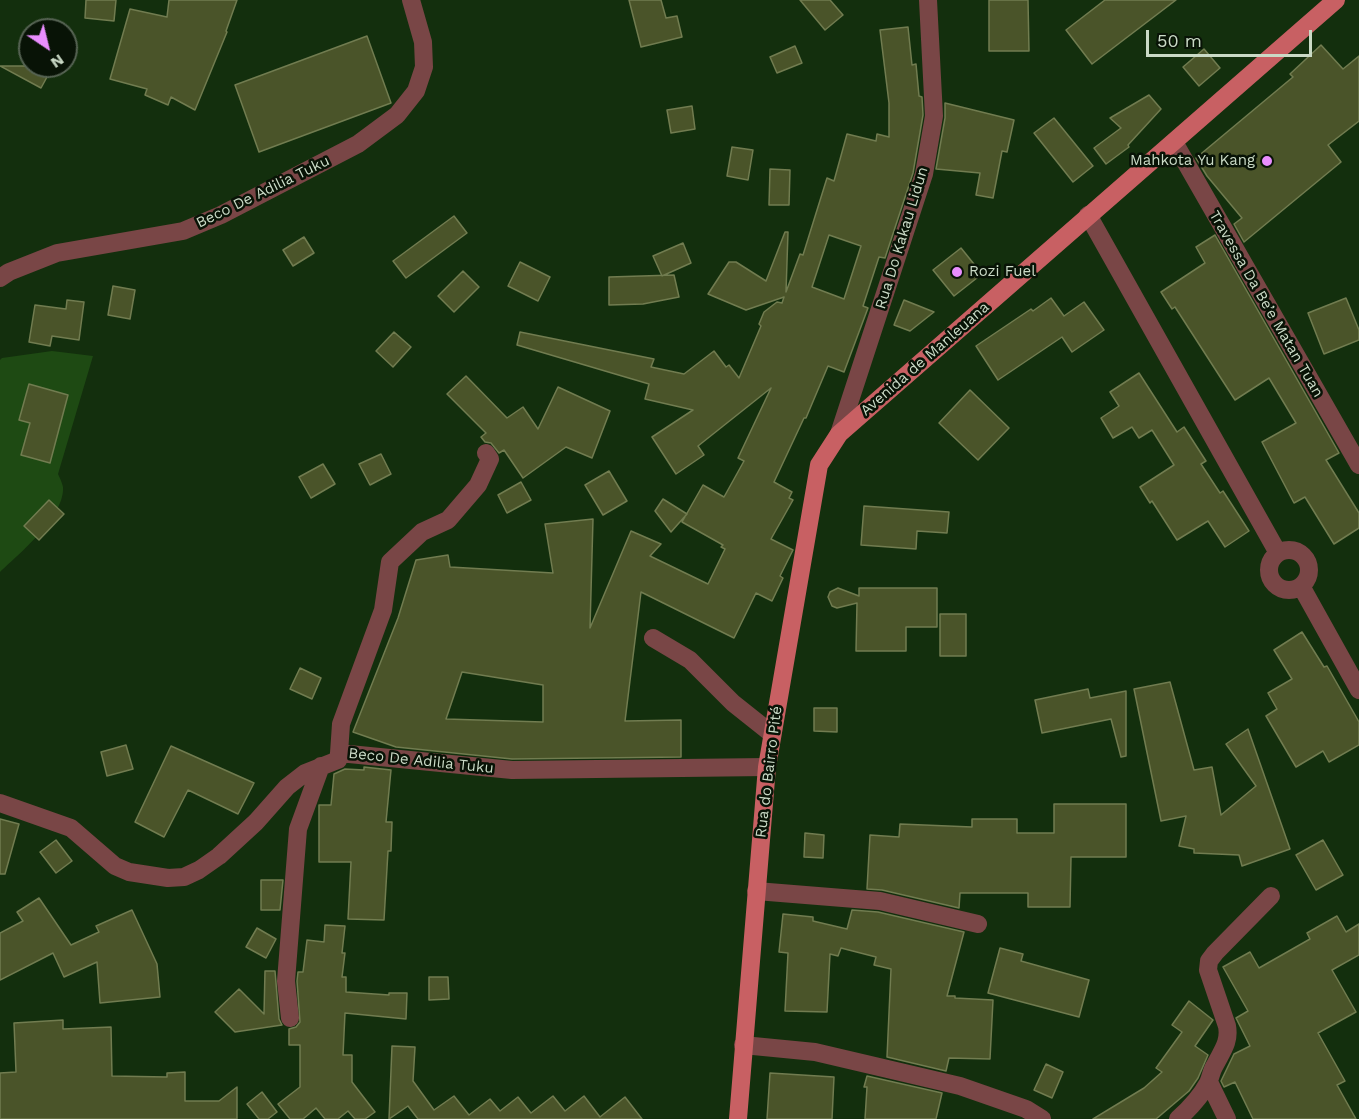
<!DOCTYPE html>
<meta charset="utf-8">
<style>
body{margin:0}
#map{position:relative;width:1359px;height:1119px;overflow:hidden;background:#132f0d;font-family:"Work Sans",sans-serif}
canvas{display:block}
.north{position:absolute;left:18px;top:18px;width:60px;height:60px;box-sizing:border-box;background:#081306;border:2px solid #566353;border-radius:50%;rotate:145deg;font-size:16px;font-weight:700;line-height:24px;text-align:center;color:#cadac6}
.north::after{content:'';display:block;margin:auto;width:21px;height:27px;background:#e98dfe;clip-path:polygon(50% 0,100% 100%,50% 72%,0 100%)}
.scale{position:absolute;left:1146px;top:30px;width:166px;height:27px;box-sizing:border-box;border:3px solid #cadac6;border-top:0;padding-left:8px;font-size:18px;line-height:21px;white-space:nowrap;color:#cadac6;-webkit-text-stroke:4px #081306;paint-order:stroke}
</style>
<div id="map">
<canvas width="1359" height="1119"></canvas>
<div class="north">N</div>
<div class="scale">50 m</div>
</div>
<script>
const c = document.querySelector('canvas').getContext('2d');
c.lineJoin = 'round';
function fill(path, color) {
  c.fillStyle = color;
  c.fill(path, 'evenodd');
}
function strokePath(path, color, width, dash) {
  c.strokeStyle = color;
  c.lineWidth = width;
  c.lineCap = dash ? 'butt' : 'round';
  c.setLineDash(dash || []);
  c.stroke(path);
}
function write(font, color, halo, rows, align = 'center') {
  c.font = font + ' "Work Sans",sans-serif';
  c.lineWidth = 5;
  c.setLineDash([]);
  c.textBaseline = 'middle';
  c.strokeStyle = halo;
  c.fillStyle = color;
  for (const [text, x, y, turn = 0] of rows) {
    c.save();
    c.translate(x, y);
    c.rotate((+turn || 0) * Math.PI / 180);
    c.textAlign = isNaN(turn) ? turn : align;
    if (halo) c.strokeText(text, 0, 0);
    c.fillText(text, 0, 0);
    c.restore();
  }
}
fill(new Path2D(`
 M52 351 93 356 58 474C60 478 62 483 63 487 65 516 19 554 0 572V360L2 358Z`), '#1e4a13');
const building = new Path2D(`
 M86 0H116L114 21 85 18Z
 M169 0H237L226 31 227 32 195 110 171 97 168 105 145 95 147 89 110 79 130 9 167 17Z
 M629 0H661L666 18 677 16 682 37 641 47Z
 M800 0H830L843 15 825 30Z
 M989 0H1028L1029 51H989Z
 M1105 0H1176L1092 64 1066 30Z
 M908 27 912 65 916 64 919 96 922 97 923 115 913 173 885 258 879 257 863 306 868 308 844 372 828 366 806 418H804L774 482 792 492 789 498 793 500 771 539 793 550 780 576 783 578 772 601 756 593 734 638 641 592 625 721 681 720V757L512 759 396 747 353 732 398 618 416 560 448 555 450 567 553 573 545 524 593 519 590 628 631 531 661 544 650 556 708 584 725 549 721 547 723 545 682 522 703 485 724 497 744 461 738 458 771 388 698 446 704 455 676 474 652 437 693 410 645 399 649 384 517 345 520 332 654 359 651 367 684 374 714 351 726 367 729 365 739 378 761 326 759 324 764 312 777 302 782 303 784 297 746 310 708 294 729 262H736L766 281 785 232H788L786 292 800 254 803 255 827 178 834 181 847 134 876 141 877 134 889 137V103L880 30ZM829 235 861 246 844 299 812 287ZM462 672 543 685V722L446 719Z
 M367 36 391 103 259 152 235 85Z
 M1321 45 1343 69 1359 56V121L1328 145 1341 162 1244 242 1234 224 1242 218 1207 176 1196 158 1293 77 1290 74Z
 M795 46 802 63 777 73 770 57Z
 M1204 49 1220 68 1199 86 1183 67Z
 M0 66H53L41 88Z
 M1149 95 1161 109 1128 145 1129 147 1106 164 1094 148 1121 128 1110 118Z
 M945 103 1014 120 1007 152 1002 151 993 198 976 195 980 173 936 169 945 118Z
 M692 106 695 129 671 133 667 110Z
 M1054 118 1093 166 1073 182 1034 133Z
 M732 147 753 150 748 180 727 176Z
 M770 169 790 170 789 205H769Z
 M454 216 467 233 406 278 393 261Z
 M1215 235 1339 453 1326 460 1359 513V528L1334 544 1305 497 1294 503 1262 442 1296 423 1269 378 1235 400 1175 307 1172 309 1161 292 1205 263 1196 247Z
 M304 237 314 253 293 266 283 250Z
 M683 243 691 263 662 276 653 256Z
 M961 248 982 274 954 296 933 270Z
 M520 262 550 277 538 301 508 286Z
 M463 271 479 287 454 312 438 296Z
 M674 275 679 297 643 304 609 305V277Z
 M113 286 135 290 130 319 108 315Z
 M1051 298 1064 316 1084 302 1104 330 1072 352 1062 337 998 380 976 346 1031 309 1033 311Z
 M1346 298 1359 330V340L1324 354 1308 313Z
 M67 300 84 302 79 340 52 336 50 346 29 342 35 305 66 309Z
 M904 300 934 312 910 331 894 325Z
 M394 332 411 347 393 367 376 351Z
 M1139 373 1177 432 1184 427 1206 461 1201 464 1220 493 1223 491 1249 531 1225 547 1208 521 1177 540 1152 501 1150 503 1140 487 1174 465 1152 430 1139 438 1132 427 1113 438 1101 418 1119 406 1110 392Z
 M466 376 507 418 523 407 538 429 558 387 610 411 592 458 566 447 523 478 504 450 499 453 491 443 485 442 481 437 486 433 447 394Z
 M29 384 68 395 50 463 21 455 30 423 19 420Z
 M970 390 1009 428 978 460 939 423Z
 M381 454 391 474 370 485 359 464Z
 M323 464 335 484 311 498 299 477Z
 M609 471 627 501 603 515 585 485Z
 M521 482 531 500 507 513 498 495Z
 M663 499 687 514 671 532 655 511Z
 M49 500 64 514 39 540 24 526Z
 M864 506 949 512 947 533 917 531 916 549 861 545Z
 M838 588 859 596V588H937V627H906V651H856L857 603 837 608 832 606 828 597 830 592Z
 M940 614H966V656H940Z
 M1302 632 1324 667 1327 666 1359 722V745L1329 762 1323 751 1296 767 1266 716 1277 709 1268 693 1292 679 1274 650Z
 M300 668 321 678 312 699 290 689Z
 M1170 682 1194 770 1212 767 1221 815 1256 786 1226 744 1248 729 1290 849 1242 866 1239 855 1194 853V849L1179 846 1186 816 1161 821 1134 689Z
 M1088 689 1090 698 1126 691V756L1121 757 1111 719 1042 733 1035 700Z
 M814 708H837V732L814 731Z
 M126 745 133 769 107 776 101 752Z
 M171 746 254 783 238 814 188 790 164 837 135 822Z
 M364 767 391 770 386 822H392L391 851H388L384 920 348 919 351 862H319V805H331L334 774 345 769 364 770Z
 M1054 804H1126V857H1071L1070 907H1028V893H960L959 908 882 890 867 889 870 835 899 837 900 824 972 827V819H1017V833H1054Z
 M0 819 19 824 5 874H0Z
 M805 833 824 835 823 858 804 857Z
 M56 840 72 861 56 873 40 852Z
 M1323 840 1343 875 1316 890 1296 855Z
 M261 880H283L280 910H261Z
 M39 898 71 945 99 932 96 926 132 910 157 964 160 997 100 1003 97 962 64 977 53 953 0 980V933L23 921 17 912Z
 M852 910 878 912 964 932 947 996H955V998L993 1000 990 1059 949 1058 946 1071 887 1057 891 969 874 965 876 957 841 948 838 956 830 954 827 1012 785 1011 788 953 779 952 783 914 813 917V921L847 929Z
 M1337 916 1346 932 1359 924V955L1332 970 1356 1012 1318 1033 1345 1081 1337 1085 1356 1119H1253L1235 1082 1224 1087 1221 1081 1234 1054 1250 1046 1236 1018 1248 1011 1223 967 1250 952 1259 968 1310 939 1307 933Z
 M325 925 345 926 342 953H345L342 977H346V992L389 995V993H407L406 1019 345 1013 343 1055H352V1082L375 1112 365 1119H355L348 1111 338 1119H325L316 1108 303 1119H290L278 1104 300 1087V1045H289V1029L296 1027 300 1022 297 981 298 972H303L307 940 324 942Z
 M257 928 276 939 266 958 246 947Z
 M1000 948 1023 954 1021 961 1089 980 1079 1017 988 993Z
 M265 971H275L279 1019 282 1025 235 1032 215 1012 239 989 264 1014Z
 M429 977H448L449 999 429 1000Z
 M1189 1001 1213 1020 1195 1046 1208 1055 1198 1078 1189 1091 1156 1119H1093L1144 1088 1162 1072 1156 1068 1182 1032 1172 1025Z
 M63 1020V1029L111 1027 112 1076 167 1077V1073L185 1072V1101H219L237 1087V1119H0V1073L16 1072 14 1023Z
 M392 1046 415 1047 413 1081 434 1110 454 1096 469 1115 490 1099 500 1111 518 1097 531 1113 553 1096 565 1111 584 1096 600 1117 625 1097 642 1119H418L408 1106 389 1119Z
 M1046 1064 1063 1072 1052 1098 1034 1090Z
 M770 1073 834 1077 832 1119H767Z
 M867 1076 942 1093 936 1119H865L867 1087H864Z
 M262 1092 277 1112 268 1119H259L247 1104Z`);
fill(building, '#4a5429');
strokePath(building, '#717c50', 1.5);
strokePath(new Path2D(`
 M1174 142 1359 465
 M1088 215 1278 553
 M0 278 9 272 57 253 183 231 221 215 358 144 397 115 416 91 424 67 423 42 411 0
 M839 434 924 174 934 116 928 0
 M1269 570a20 20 0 1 1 40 0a20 20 0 1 1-40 0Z
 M1301 586 1359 690
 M653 638 690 660 733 703 772 734
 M339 753 341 724 383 610 390 562 422 532 448 520 478 485 490 459 486 453
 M0 803 71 828 115 866 129 872 168 878 184 877 199 870 219 856 256 822 287 787 305 773 338 760 339 753 512 770 767 767
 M756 891 880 901 978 924
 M290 1018 286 981 298 829 321 766
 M743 1045 815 1052 960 1086 1026 1109 1042 1119
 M1209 1082 1227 1119
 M1178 1119C1189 1109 1201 1096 1208 1083 1211 1077 1211 1071 1215 1065 1222 1051 1230 1042 1227 1026L1208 970 1209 961 1215 953 1271 896`), '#794646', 18);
strokePath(new Path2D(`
 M738 1119 767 767 819 465 839 434 1336 0`), '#c86063', 18);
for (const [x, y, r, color] of [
 [1267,161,6,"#e98dfe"],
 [957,272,6,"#e98dfe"]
]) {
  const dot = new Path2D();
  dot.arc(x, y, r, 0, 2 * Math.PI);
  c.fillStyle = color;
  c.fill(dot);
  strokePath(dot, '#081306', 2);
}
write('15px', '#cadac6', '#081306', [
 ["Mahkota Yu Kang",1255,161],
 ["Rozi Fuel",969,272,"left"]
], 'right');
write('15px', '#cadac6', '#081306', [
 ["Beco De Adilia Tuku",263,192,-26],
 ["Rua Do Kakau Lidun",902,238,-73],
 ["Travessa Da Be’e Matan Tuan",1266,304,60],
 ["Avenida de Manleuana",925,359,-41],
 ["Beco De Adilia Tuku",421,761,6],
 ["Rua do Bairro Pité",769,772,-83]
]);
</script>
